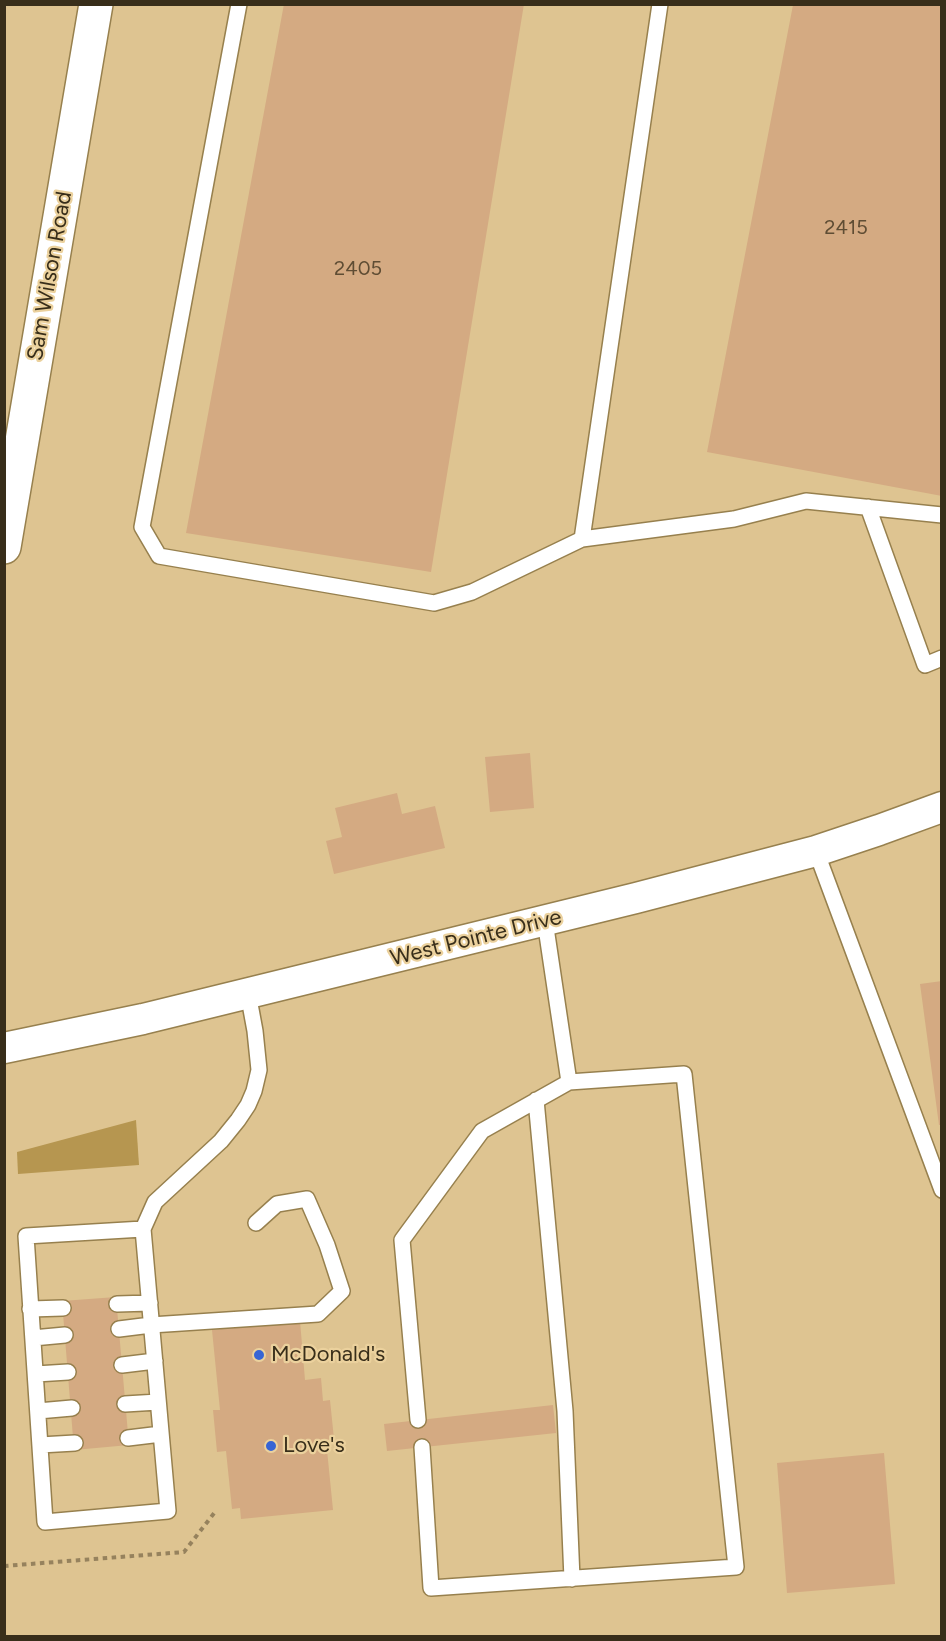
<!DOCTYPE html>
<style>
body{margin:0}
#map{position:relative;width:946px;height:1641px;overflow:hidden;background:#dec491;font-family:Figtree,sans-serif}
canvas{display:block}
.frame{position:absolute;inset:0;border:6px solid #382e1a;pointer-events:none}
</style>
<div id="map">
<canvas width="946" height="1641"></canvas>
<div class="frame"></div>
</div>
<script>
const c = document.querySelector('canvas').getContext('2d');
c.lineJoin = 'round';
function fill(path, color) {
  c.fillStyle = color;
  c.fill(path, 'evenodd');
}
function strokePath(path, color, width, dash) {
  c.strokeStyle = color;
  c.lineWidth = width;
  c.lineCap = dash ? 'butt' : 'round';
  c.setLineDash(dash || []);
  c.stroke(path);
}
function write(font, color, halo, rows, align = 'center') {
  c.font = font + ' Figtree,sans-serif';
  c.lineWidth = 4.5;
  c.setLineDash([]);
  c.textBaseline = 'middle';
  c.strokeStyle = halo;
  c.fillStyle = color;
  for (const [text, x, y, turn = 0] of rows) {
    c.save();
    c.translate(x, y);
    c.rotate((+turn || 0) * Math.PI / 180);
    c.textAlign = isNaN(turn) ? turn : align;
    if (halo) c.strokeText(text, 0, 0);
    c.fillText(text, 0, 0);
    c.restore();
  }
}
fill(new Path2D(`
 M136 1120 139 1165 18 1174 17 1152Z`), '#b69650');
fill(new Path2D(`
 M284 4H524L431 572 186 533Z
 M793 5H942V496L707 452Z
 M530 753 534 808 490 812 485 757Z
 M397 793 402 814 435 806 445 848 334 874 326 841 342 837 335 808Z
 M942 981V1125H939L920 984Z
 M116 1297 129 1445 74 1450 62 1301Z
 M300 1321 305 1380 321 1378 323 1401 330 1400 334 1439 326 1440 333 1510 241 1519 240 1508 232 1509 226 1451 217 1452 213 1410H220L212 1330Z
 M553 1405 556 1433 387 1451 384 1424Z
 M884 1453 895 1584 787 1593 777 1463Z`), '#d4aa82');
const service = new Path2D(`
 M239 4 142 527 159 556 434 603 472 592 582 539 734 519 806 501 942 515
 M868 507 925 665 942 658
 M582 539 660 4
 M816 851 942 1190
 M545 921 569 1082
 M536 1100 565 1411 572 1579
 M143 1229 26 1236 45 1522 168 1511 143 1229 155 1202 221 1141 238 1120 248 1105 254 1091 259 1070 255 1031 248 993
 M117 1304 150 1303
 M30 1309 63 1308
 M119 1329 151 1325 318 1314 342 1291 327 1245 307 1199 277 1204 256 1223
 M33 1338 65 1335
 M122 1365 155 1361
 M36 1374 68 1372
 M125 1404 158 1402
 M38 1411 72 1408
 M418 1420 402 1240 482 1131 569 1082 684 1074 736 1567 431 1588 422 1447
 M128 1438 161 1434
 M40 1445 75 1443`);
const minor = new Path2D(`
 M4 1048 143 1019 636 898 816 851 879 830 942 807`);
const tertiary = new Path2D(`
 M4 547 96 4`);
strokePath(service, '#97804e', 18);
strokePath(minor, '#97804e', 33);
strokePath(tertiary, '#97804e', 36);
strokePath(new Path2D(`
 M4 1566 184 1552 215 1512`), '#96825d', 4, [4.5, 4.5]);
strokePath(service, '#fff', 15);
strokePath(minor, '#fff', 30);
strokePath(tertiary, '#fff', 33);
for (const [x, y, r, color] of [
 [259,1355,6,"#3764d4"],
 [271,1446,6,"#3764d4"]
]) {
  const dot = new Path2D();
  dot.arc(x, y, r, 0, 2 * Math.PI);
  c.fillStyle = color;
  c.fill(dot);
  strokePath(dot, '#ebd19d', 2);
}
write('20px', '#5f4d34', null, [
 ["2415",846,228],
 ["2405",358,269]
]);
write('22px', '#382e1a', '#ebd19d', [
 ["Sam Wilson Road",50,276,-80],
 ["West Pointe Drive",476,938,-14]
]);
write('22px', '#382e1a', '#ebd19d', [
 ["McDonald's",271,1355],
 ["Love's",283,1446]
], 'left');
</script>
